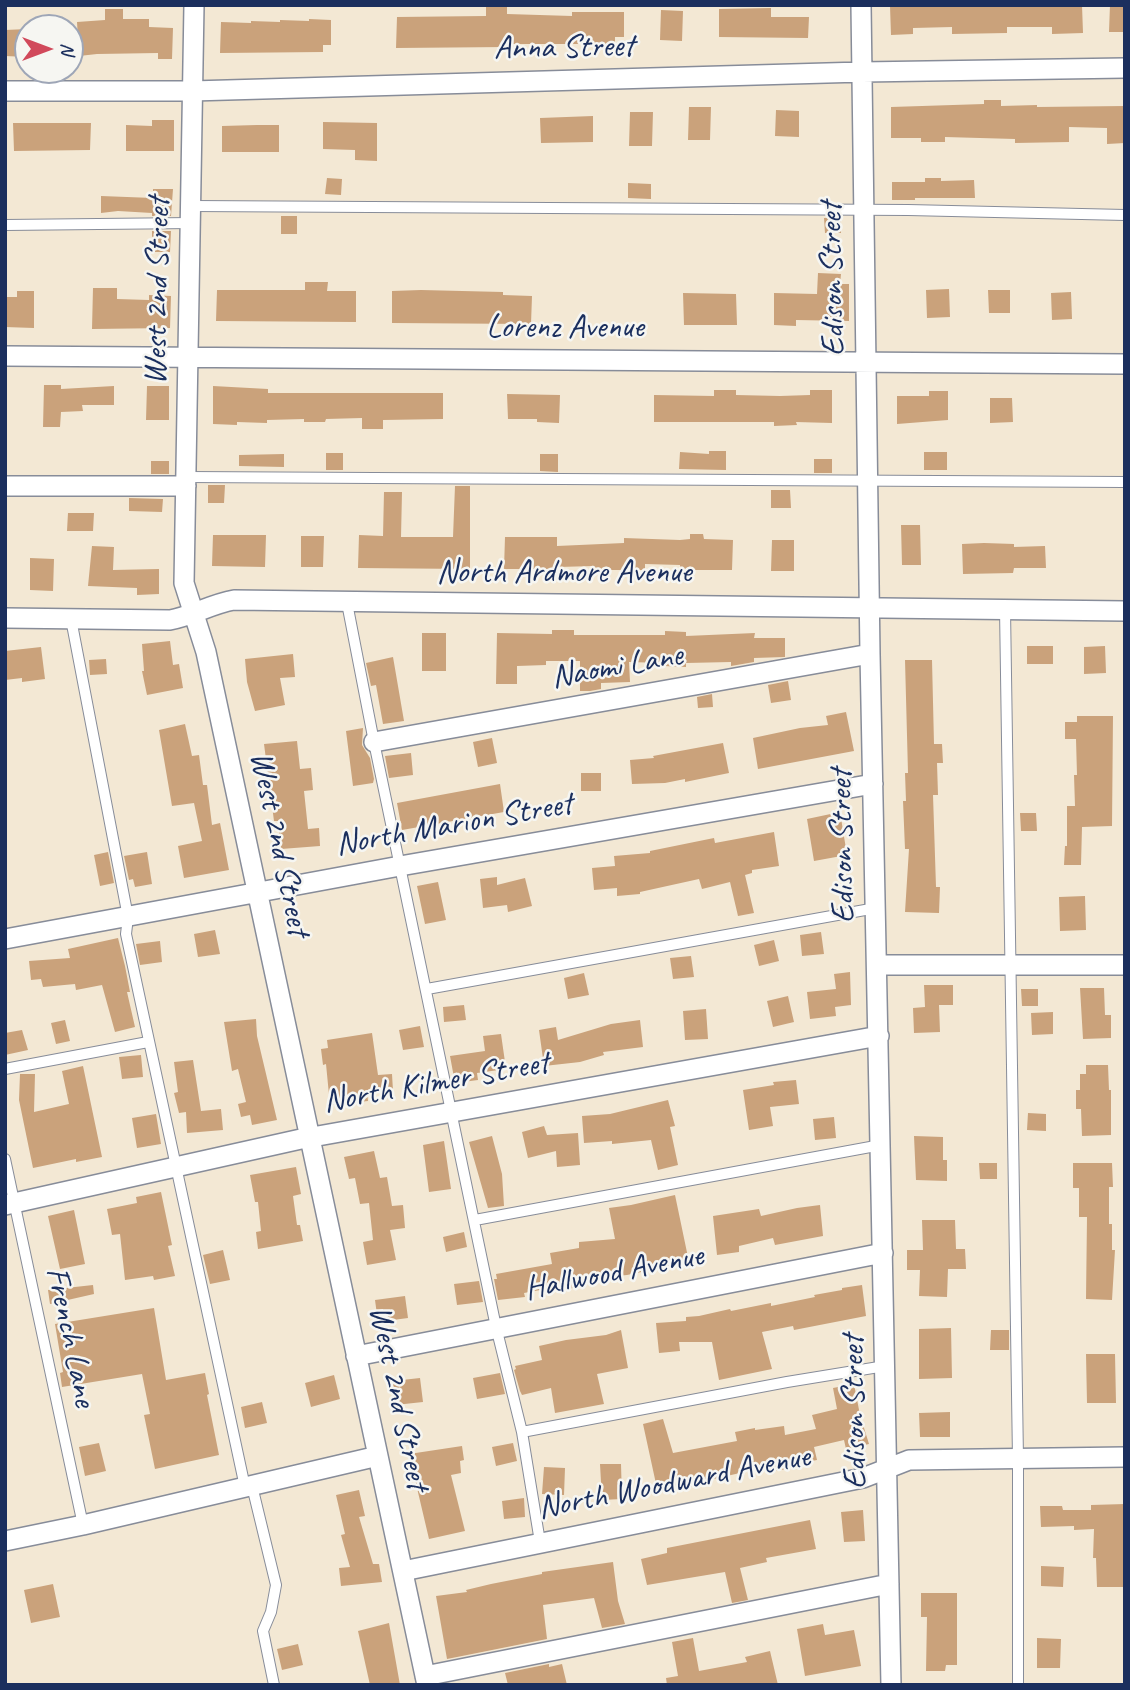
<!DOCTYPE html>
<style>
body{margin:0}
#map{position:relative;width:1130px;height:1690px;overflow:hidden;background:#f3e8d4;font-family:Caveat,sans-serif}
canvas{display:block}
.frame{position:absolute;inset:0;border:7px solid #1b2f5e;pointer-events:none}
.north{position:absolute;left:14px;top:14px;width:70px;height:70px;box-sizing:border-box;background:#f6f6f2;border:2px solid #9ea6b7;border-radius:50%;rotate:90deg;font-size:19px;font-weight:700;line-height:28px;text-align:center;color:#1b2f5e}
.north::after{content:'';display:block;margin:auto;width:24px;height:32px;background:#d1495b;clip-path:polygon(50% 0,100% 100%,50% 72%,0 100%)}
</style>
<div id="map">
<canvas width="1130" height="1690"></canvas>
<div class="frame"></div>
<div class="north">N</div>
</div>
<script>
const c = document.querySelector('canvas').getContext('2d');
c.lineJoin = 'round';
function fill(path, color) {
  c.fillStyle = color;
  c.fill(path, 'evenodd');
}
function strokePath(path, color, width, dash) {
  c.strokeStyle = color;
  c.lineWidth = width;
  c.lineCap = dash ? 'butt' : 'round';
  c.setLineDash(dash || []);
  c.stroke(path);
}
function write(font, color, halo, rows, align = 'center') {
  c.font = font + ' Caveat,sans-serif';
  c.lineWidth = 5;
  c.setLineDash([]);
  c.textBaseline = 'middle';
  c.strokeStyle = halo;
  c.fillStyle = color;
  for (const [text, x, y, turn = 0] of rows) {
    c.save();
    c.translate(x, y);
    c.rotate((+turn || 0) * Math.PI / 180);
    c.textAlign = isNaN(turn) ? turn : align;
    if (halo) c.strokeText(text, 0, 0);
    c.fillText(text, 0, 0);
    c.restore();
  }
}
fill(new Path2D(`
 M486 5H507V14L572 16V12H624V37H615V44H507L506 47 396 48 397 17 486 16Z
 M1082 5 1083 33 1052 34V27H1007V33L952 34V27L913 28V34L891 35 890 6Z
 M1110 5H1125V32H1109Z
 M771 8V17H809L808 38 719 37V9Z
 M105 9H123V19H149V27L173 28 172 59H158V53L97 54 79 56 77 22 105 20Z
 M661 10 683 11 682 41 660 40Z
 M309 19 331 20V45H323V52L220 53 221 22 251 23V21L280 22V20L309 21Z
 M28 29V57L5 56V30Z
 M984 100H1001V106L1037 105V107L1125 106V143L1107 144V128L1069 127V142L1015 143V139L945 137V142H921V138H891V107L984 104Z
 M689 107H711L710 140H688Z
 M776 110 799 111V137L775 136Z
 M630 112H653L652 146H629Z
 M593 116V142L541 143 540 118Z
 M152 120H174V151H126V125L152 126Z
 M323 122 377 123V161L355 160V150L323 149Z
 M13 123H91L90 150 14 151Z
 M257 125H279V152H222V126Z
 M327 178 342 179 341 195 325 194Z
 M925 178H941V181L974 180 975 198H915V200H892V182H925Z
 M628 183 651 184V199L628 198Z
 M153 189H173L171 216H152V213L118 211 101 213V196L153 198Z
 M281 216H297V234H281Z
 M841 217V233H825L824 218Z
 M152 231H171L170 252H152Z
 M818 273 841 274 840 284H849V321L796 320V326L774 325V293L817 294Z
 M305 282H328L327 291H356V322L216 321 217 290H305Z
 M93 288H117V299L149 300V295L171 296 170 328 92 329Z
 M949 289 950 317 927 318 926 290Z
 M421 290 503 292V295L532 296 531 324 392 323V291Z
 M988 290H1010V313H989Z
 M17 291H34V328L5 327V297H17Z
 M1071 292 1072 319 1052 320 1051 293Z
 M683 293 736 294 737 325H684Z
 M44 385H61V389L114 386V405H82L83 411 61 412 60 427H43Z
 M147 386H169V420H146Z
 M213 386 268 389V393H443V419L383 420V429H362V418L326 419 325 422H304V419L267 420V423L237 422V425L213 424Z
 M714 390H736V395L780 396 810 395V390H832V423L796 422 797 425 774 426V422H654V395L714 396Z
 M929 391H948V420L897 424V396H929Z
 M507 394 560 395 559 423 537 422V419H508Z
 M990 398H1012L1013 422 990 423Z
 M709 451H726V470L679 469 680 452 709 454Z
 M924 452H947V470H924Z
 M326 453H343V470H326Z
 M284 454V467L239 466V455Z
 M540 454H558V472L540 471Z
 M814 459H832V473H814Z
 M151 461H169V474H151Z
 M208 485H225L224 503H208Z
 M455 486H470V569L358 568 359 535 383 536 384 492H402L401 537H453Z
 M771 490H790L791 508H771Z
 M129 498 163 499 162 512 129 511Z
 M68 513H94L93 531H67Z
 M901 525H920L921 565H902Z
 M690 534H703L704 539 733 540 732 570H680V565L645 564V570H594V566L558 567V569H504L505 537H557V546L624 543V538L680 540 690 539Z
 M213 535H266L265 567 212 566Z
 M301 536H324L323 567H301Z
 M772 540H794V571H771Z
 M984 543 1014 544V547L1045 546 1046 568H1014L1013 573 963 574 962 544Z
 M92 546 114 547 113 570 159 569V594L137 595V588L88 586Z
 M30 558 54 559 53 591 30 590Z
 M552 630H574V635H665V631L686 632V636L755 633 754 638H785V657L754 658V662L731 666V662L686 663V667L664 666V663L629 662 630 682 601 683V689L590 691H580V661H546V665L517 666V684H496L497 633 552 634Z
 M422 633H446V671H422Z
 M170 641 173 665 179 664 183 688 147 695 142 671H144L142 644Z
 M1027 646H1053V664H1027Z
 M1105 646 1106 673 1084 674V647Z
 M41 647 45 679 22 682V678L5 680V651Z
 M293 654 295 677 280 678 285 705 255 711 247 682 245 659Z
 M393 657 404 721 383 724 376 685 371 686 366 663Z
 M106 659 107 674 90 675 89 660Z
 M905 660H932L934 744H942L943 763H937L938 795H933L936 887H940L939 913 905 912 909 849H905L903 801H906L905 773H908Z
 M788 681 791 700 771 703 768 685Z
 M712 694 713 707 698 708 697 697Z
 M846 712 854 751 758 769 753 738 800 728 828 725 826 716Z
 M1077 716H1113L1112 826 1082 827 1081 865H1064L1065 846H1067V806H1075L1074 775H1077L1076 739H1065V722H1077Z
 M185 724 192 756 199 755 203 785H207L212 825 220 823 229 870 184 878 178 846 202 841 194 803 172 806 159 730Z
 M363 728 362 745 370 758 374 779 373 783 353 786 346 731Z
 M492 738 497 763 478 767 473 742Z
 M297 741 300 769 311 768 313 790 304 791 308 829 319 828 320 846 281 849 278 821H274L264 744Z
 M723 743 729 773 685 782V779L665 783 632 784 630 760 654 758 653 756Z
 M411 753 413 775 389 778 385 756Z
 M581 773H601V791H581Z
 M500 784 504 812 402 830 397 803Z
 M840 812 847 855 814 861 807 819Z
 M1020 813H1036L1037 831H1021Z
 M774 832 779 866 752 870V873L745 875 754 913 738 916 730 882 702 889 699 879 640 892V894L617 896V888L594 890 592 868 615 866 614 856 650 853V851L714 838 715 843Z
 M108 852 114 883 100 886 94 855Z
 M147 852 152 884 135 887 133 879 129 880 124 856Z
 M497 877V885L525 878 532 906 508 912 507 905 483 908 480 879Z
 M438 882 446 920 425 924 417 886Z
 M1085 896 1086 930 1060 931 1059 897Z
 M215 930 220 954 198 957 194 934Z
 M821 932 824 954 802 956 800 935Z
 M118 938 125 966 130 992H127L135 1027 115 1032 102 985 76 990 75 984 43 987 41 979 31 980 29 961 70 958 68 949Z
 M774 940 779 961 759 966 754 945Z
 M160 941 162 962 140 965 136 944Z
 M691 956 694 977 673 979 670 958Z
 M850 972 851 1005 835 1007 836 1016 810 1019 807 992 836 989 834 974Z
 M584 973 589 995 568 999 564 978Z
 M924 985H953V1005H939L940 1032 914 1033 913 1008 925 1007Z
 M1080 988H1104L1105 1015H1111V1038L1083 1039Z
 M1021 989H1038V1006H1022Z
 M788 996 794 1022 773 1027 767 1001Z
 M464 1005 466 1020 444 1022 443 1007Z
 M706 1009 708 1039 685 1040 683 1011Z
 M1053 1012V1034L1032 1035 1031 1013Z
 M256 1019 257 1036 277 1120 252 1125 250 1115 241 1117 238 1104 246 1102 238 1069 232 1071 224 1022Z
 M65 1020 70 1041 56 1044 51 1023Z
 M640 1020 643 1047 603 1052 604 1055 580 1062 544 1066 539 1030 556 1027 558 1040 611 1024Z
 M420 1026 424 1047 403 1050 399 1030Z
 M22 1030 28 1050 5 1055V1033Z
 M372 1033 378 1075 392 1074 393 1091 367 1092 368 1101 330 1105 326 1064 323 1065 321 1049 328 1048 327 1040Z
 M501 1034 506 1069 477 1073 478 1080 455 1083 450 1056 485 1051 483 1036Z
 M141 1055 143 1077 122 1079 119 1057Z
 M193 1060 201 1111 221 1109 223 1130 187 1133 186 1112 179 1113 174 1093 178 1092 174 1062Z
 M1086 1065H1108L1109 1090H1111V1135L1082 1136 1081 1109H1076V1090H1080V1074H1086Z
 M83 1066 102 1157 76 1162V1159L33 1168 19 1100 20 1074H35L34 1112 69 1104 62 1071Z
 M796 1080 799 1104 770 1107 773 1126 749 1130 743 1090 774 1085 773 1082Z
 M668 1100 675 1126 670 1127 678 1165 658 1170 651 1140 612 1144V1141L584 1143 582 1116 610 1114Z
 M1028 1113 1046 1114V1131L1027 1130Z
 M156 1114 161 1144 137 1148 132 1118Z
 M834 1117 836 1138 815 1140 813 1119Z
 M544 1126 547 1135 578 1133 580 1165 557 1167 556 1151 528 1158 522 1132Z
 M492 1136 502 1174 504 1206 488 1208 469 1142Z
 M914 1136 943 1137V1160H947V1181L916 1180Z
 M444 1141 451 1189 429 1192 423 1145Z
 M374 1151 380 1178 387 1177 392 1206 403 1205 405 1228 390 1230 396 1260 367 1265 363 1242 373 1240 369 1203 360 1204 355 1178 349 1179 344 1157Z
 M979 1163H997V1179H980Z
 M1073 1163H1112L1113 1187H1109V1224H1112V1250H1115L1112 1300 1086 1299 1087 1217H1079V1188H1073Z
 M296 1167 301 1194 293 1196 297 1225H300L303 1241 258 1249 256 1232 261 1231 258 1202H255L250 1175Z
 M161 1192 172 1245 168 1246 175 1276 154 1280 153 1276 125 1280 120 1234 112 1235 107 1209 137 1203 136 1197Z
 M675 1195 689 1262 627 1275 578 1280 579 1287 557 1291 556 1287 524 1293 525 1297 498 1300 494 1279H497L496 1274 552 1264 550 1253 579 1248V1242L615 1239 609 1208 631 1205Z
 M820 1205 823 1236 775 1245 773 1238 739 1246V1252L717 1255 713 1216 759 1209 761 1216 797 1208Z
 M74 1210 85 1264 60 1269 48 1216Z
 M922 1220H955L956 1249H965L966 1269H948L947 1297 919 1296 920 1270H907V1250H923Z
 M464 1232 467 1247 446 1252 443 1237Z
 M223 1250 230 1280 210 1284 203 1255Z
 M479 1281 483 1302 457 1305 454 1284Z
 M93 1285 94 1294 50 1304 48 1290Z
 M862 1285 866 1316 794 1330 793 1326 762 1332 772 1369 719 1380 712 1342H679L680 1351 659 1353 656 1323 686 1321V1317L699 1316 730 1309 731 1311 771 1303V1306L815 1297 814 1295 842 1290V1288Z
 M405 1296 408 1318 378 1322 375 1300Z
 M154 1308 166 1380 205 1373 209 1394 207 1395 219 1455 155 1469 144 1415 150 1414 142 1374 62 1387 60 1373 63 1372 55 1324Z
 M951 1328 952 1378 919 1379V1329Z
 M621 1330 628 1368 597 1374 604 1404 555 1413 551 1388 522 1395 520 1391 514 1370 516 1369 515 1366 542 1360 539 1346 566 1340 606 1335Z
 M991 1330H1009V1350H990Z
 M1086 1354H1115L1116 1403H1087Z
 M500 1373 505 1394 477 1399 473 1378Z
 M334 1375 340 1399 311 1407 305 1383Z
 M420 1378 423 1402 395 1405 393 1381Z
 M854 1384 860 1415 869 1444 846 1449 844 1440 814 1447 817 1460 789 1465 790 1469 771 1471V1466L709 1480V1484L658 1493 643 1424 663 1419 673 1453 737 1441 735 1432 755 1428V1430L784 1426 785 1435 816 1429 812 1415 837 1409 833 1388Z
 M262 1402 267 1423 245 1428 241 1407Z
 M950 1412V1437H920L919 1413Z
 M99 1443 106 1471 85 1476 79 1447Z
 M513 1443 517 1461 496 1466 492 1447Z
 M462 1446 464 1460 460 1461 461 1473 451 1475 465 1531 429 1539 409 1454Z
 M600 1464H621L622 1499 602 1500Z
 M544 1467 565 1468 564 1495 542 1494Z
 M359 1490 365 1516 359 1517 373 1564H379L382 1582 341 1586 339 1568 350 1567 341 1535 345 1534 336 1495Z
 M524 1498 525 1517 504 1519 502 1501Z
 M1125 1504V1587H1097L1096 1558H1093L1094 1529 1074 1530V1526L1041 1527 1040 1506H1062L1063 1510H1091V1505Z
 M863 1510 865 1541 844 1542 841 1512Z
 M810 1520 816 1549 766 1558 767 1562 740 1568 748 1600 732 1603 725 1572 647 1585 641 1559 667 1553V1548Z
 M613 1562 618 1601 625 1624 602 1628 594 1598 543 1605 547 1639 447 1659 436 1596 467 1592 466 1590 491 1584 542 1574V1572Z
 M1041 1566 1064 1567 1063 1587 1041 1586Z
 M53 1584 60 1617 31 1623 24 1590Z
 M921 1593H957V1665H946L945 1671H926L927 1617H921Z
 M389 1623 400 1685H370L358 1631Z
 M823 1624 825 1635 854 1630 861 1666 805 1676 797 1629Z
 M693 1638 699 1671 747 1662 745 1657 770 1651 778 1685H667L666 1678 678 1676 672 1642Z
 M1037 1638 1061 1639 1060 1668H1037Z
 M298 1644 303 1665 282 1670 277 1649Z
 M549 1664V1667L562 1664 567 1685H508L505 1673Z`), '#caa27b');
const lane = new Path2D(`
 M191 206 908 210 1125 215
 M5 225 192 223
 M186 477 1125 482
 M347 603 374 742 496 1327 522 1432 540 1542
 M1005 609 1018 1459V1685
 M71 619 128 917 126 934 245 1487
 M427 989 876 908
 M5 1069 148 1042
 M5 1159 83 1525
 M475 1220 881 1145
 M522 1432 787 1382 885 1366
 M252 1486 276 1585 271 1612 263 1631 274 1685`);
const street = new Path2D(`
 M194 5 184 583 206 652 427 1685
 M861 5 870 654 891 1685
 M5 91H192L862 72 1125 68
 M5 356 1125 364
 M5 486H186
 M5 618 170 620C192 616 211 604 234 600L1125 611
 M374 742 870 654
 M5 939 400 866 873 784
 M878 965H1125
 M5 1205 301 1139 879 1036
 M356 1356 883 1253
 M5 1541 83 1525 378 1456
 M403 1571 863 1478 909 1460 1125 1457
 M425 1676 889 1584`);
strokePath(lane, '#878c99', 12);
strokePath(street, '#878c99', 22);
strokePath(lane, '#fff', 10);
strokePath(street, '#fff', 19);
write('33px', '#1b2f5e', '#f6f6f2', [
 ["Anna Street",564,48,-1],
 ["Edison Street",833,279,-91],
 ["West 2nd Street",158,291,-89],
 ["Lorenz Avenue",565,328],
 ["North Ardmore Avenue",564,573],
 ["Naomi Lane",617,667,-10],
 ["North Marion Street",454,825,-10],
 ["West 2nd Street",279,844,78],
 ["Edison Street",843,846,-91],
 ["North Kilmer Street",436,1083,-10],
 ["Hallwood Avenue",614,1273,-11],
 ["French Lane",70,1337,78],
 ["West 2nd Street",398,1398,78],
 ["Edison Street",855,1412,-91],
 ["North Woodward Avenue",674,1483,-11]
]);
</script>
